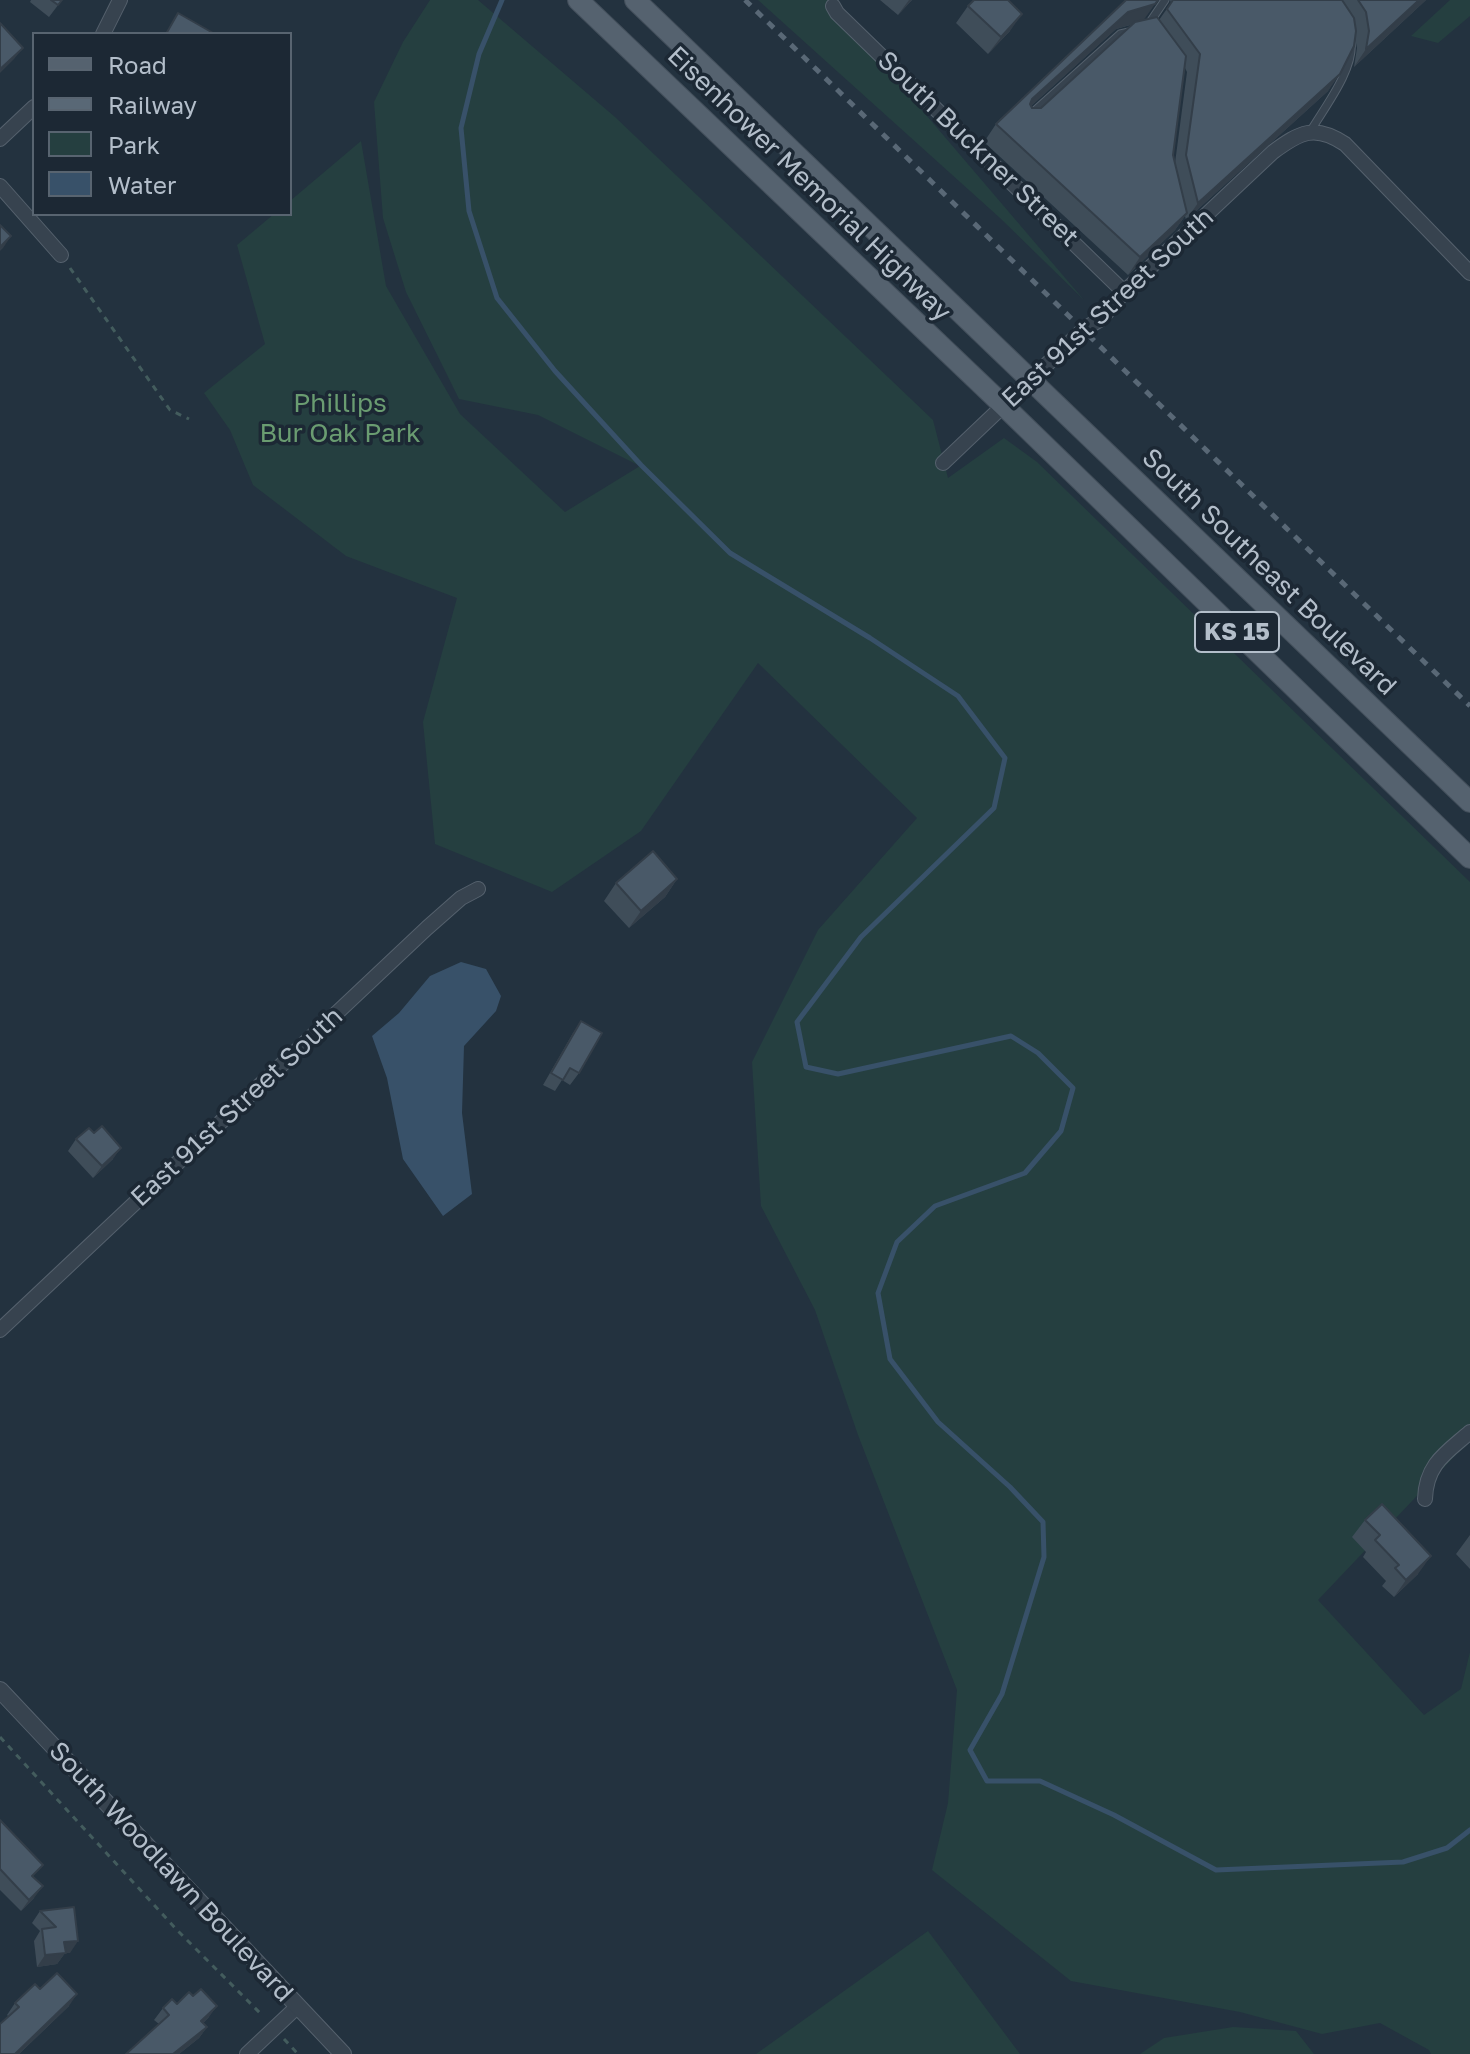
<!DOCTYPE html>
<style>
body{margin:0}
#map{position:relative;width:1470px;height:2054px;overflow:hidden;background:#23323f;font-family:"Golos Text",sans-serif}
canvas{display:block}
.legend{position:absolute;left:32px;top:32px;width:260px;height:184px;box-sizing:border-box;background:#1c2834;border:2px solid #586470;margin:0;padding:10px 14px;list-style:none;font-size:24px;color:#b3beca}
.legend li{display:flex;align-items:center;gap:16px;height:40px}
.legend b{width:40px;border:2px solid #586470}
</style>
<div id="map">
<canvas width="1470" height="2054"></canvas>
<ul class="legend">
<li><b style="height:10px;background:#55626f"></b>Road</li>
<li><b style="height:10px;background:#596876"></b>Railway</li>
<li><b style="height:22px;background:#253f40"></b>Park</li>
<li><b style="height:22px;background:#385169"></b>Water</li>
</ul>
</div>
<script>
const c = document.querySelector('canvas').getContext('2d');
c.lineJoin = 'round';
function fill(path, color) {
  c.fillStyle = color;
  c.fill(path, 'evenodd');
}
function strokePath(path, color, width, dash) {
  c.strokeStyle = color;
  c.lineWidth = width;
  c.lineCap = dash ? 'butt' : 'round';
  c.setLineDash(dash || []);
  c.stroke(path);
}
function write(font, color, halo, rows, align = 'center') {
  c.font = font + ' "Golos Text",sans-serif';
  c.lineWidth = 7;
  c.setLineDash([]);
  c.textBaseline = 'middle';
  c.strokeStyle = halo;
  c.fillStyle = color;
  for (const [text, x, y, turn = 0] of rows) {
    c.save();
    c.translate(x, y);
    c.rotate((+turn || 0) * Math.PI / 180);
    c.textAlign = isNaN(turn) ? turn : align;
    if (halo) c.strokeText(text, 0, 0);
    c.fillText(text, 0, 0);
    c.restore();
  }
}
fill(new Path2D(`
 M430 0H478L615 117 933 420 948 478 1004 438 1037 462 1470 882V1440L1318 1600 1424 1715 1461 1689 1470 1652V2054H1431L1429 2050 1380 2023 1322 2034 1240 2012 1071 1981 932 1870 948 1803 957 1690 858 1435 815 1310 761 1206 752 1062 818 930 917 818 758 663 641 831 552 892 435 844 423 722 457 598 346 556 253 485 230 430 204 393 265 344 237 245 274 214H290V201L361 141 386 286 460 414 565 512 640 466 538 415 459 399 406 292 383 218 374 102 403 42Z
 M758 0H832L833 6 1084 300 1000 218Z
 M1450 0H1470V16L1438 43 1411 36Z
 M928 1931 1020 2054H756Z
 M1233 2027 1296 2031 1314 2054H1140L1164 2038Z`), '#253f40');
fill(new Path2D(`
 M461 962 486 969 501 996 496 1011 464 1046 462 1113 472 1194 443 1216 403 1159 387 1078 372 1036 399 1013 430 976Z`), '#385169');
strokePath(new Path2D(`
 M502 0 479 54 461 128 469 211 497 298 555 371 641 465 730 553 870 638 958 696 1005 758 994 808 861 937 797 1022 806 1067 838 1074 1011 1036 1038 1053 1073 1088 1061 1131 1025 1173 935 1206 897 1242 878 1293 890 1359 938 1422 1010 1487 1043 1522 1044 1557 1002 1694 970 1750 987 1781H1040L1114 1815 1216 1870 1403 1862 1447 1848 1470 1830`), '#385169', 5);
const service = new Path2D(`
 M1148 25 1165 0
 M1032 113 1120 34 1129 32
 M1310 132C1324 108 1355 69 1351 41`);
const minor = new Path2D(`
 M833 6 837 13 1124 292
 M103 34 120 0
 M0 139 34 107
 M0 186 61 255
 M943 463 1084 329 1101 319 1124 292 1273 152C1300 132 1315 124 1345 144L1470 273
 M0 1330 427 928 461 898 478 889
 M1425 1499C1426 1464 1446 1453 1470 1432
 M247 2054 298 2006`);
const tertiary = new Path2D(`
 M0 1690 343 2054`);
const primary = new Path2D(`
 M578 0 1004 406 1470 858
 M635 0 1470 802`);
strokePath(service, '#55616d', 9);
strokePath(minor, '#55616d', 16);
strokePath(tertiary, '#55616d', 18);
strokePath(primary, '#434f5b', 22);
strokePath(new Path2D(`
 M70 268 170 410 189 419
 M0 1737 177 1930 263 2016
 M284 2039 298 2054`), '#435c5d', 3, [6, 6]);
strokePath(service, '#37434f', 7);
strokePath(minor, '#37434f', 14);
strokePath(tertiary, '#37434f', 16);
strokePath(primary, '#55626f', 20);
strokePath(new Path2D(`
 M745 0C987 235 1227 472 1470 706`), '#596876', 5, [8, 8]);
fill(new Path2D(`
 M31 0H62L49 17 30 2Z
 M880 0H912L898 15Z
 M1126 0 1144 20H1159L1171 3 1170 0H1426L1354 67 1357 48 1355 38 1328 91 1186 220 1185 216 1175 230 1128 275 984 142 996 124ZM1134 24 1041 108H1032L1031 106 1116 29ZM1185 68 1187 72 1175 163 1173 155Z
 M968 6 1010 31 988 54 956 23Z
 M677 879 665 897 629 928 604 901 616 883Z
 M581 1021 579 1073 570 1085 562 1080 555 1091 543 1085 573 1033Z
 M76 1139 113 1159 93 1178 68 1151Z
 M1365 1520 1418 1574 1394 1597 1382 1586 1386 1581 1363 1557 1366 1552 1352 1537Z
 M1470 1535V1569L1456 1554Z
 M0 1820 34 1878V1898L21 1911 0 1890Z
 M74 1907 70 1953H65L57 1964 37 1967 34 1941 40 1931 32 1923 40 1911Z
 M40 1989 69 2006 19 2054H0L8 2016 7 2015 15 2003Z
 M177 2004 209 2017 203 2023 207 2027 199 2038 179 2054H126L159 2024 154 2020 163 2008Z`), '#3f4d59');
fill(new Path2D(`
 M909 0H912L898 15Z
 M1419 0H1426L1354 67 1366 49Z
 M1155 4 1143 21 1116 29 1020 116 1032 99 1128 12Z
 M1022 14 1010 31 988 54 1001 37Z
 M23 48 14 59 0 73V69Z
 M1340 74 1328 91 1186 220 1198 203Z
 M1187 213 1175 230 1128 275 1140 257Z
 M11 236 3 248 0 251V247Z
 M677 879 665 897 629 928 641 911Z
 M121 1148 113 1159 93 1178 102 1166Z
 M1431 1556 1418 1574 1394 1597 1406 1580Z
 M43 1886 34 1898 21 1911 29 1900Z
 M78 1941 70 1953H65L57 1964 37 1967 45 1955 64 1942Z
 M77 1994 69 2006 19 2054H15Z
 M217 2006 209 2017 193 2033 201 2021Z
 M207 2027 199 2038 179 2054H173Z`), '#333e49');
const building = new Path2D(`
 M51 0H62L58 5Z
 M974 0H1008L1022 14 1001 37 968 6Z
 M1126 0H1158L1155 4 1128 12 1032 99 1030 104 1032 108H1041L1135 22 1157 17 1186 56 1173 155 1187 213 1140 257 996 124Z
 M1173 0H1342L1354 18 1356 31 1354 46 1340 74 1198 203 1186 155 1200 54 1167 9Z
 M1358 0H1419L1366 49 1369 31 1366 12Z
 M178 13 213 33V34H166Z
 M0 23 23 48 0 69Z
 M0 225 11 236 0 247Z
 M653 851 677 879 641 911 616 883Z
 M581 1021 602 1033 579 1073 570 1068 563 1080 551 1073Z
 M102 1126 121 1148 102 1166 76 1139 89 1128 94 1133Z
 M1382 1504 1431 1556 1406 1580 1395 1568 1399 1565 1375 1540 1380 1535 1365 1520Z
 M0 1820 43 1865 32 1876 43 1886 29 1900 0 1869Z
 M74 1907 78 1941 64 1942 66 1953 45 1955 42 1929 56 1927 40 1911Z
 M57 1973 77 1994 15 2054H0V2024L19 2007 15 2003 35 1984 40 1989Z
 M201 1989 217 2006 201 2021 207 2027 173 2054H126L169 2015 163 2008 172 1999 177 2004 189 1992 193 1996Z`);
fill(building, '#495968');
strokePath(building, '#333e49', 2);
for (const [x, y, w] of [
 [1237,632,84]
]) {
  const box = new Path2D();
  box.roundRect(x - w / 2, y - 20, w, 40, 6);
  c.fillStyle = '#1c2834';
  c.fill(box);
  strokePath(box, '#b3beca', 2);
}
write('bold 24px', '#b3beca', null, [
 ["KS 15",1237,632]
]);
write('26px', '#b3beca', '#1c2834', [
 ["South Buckner Street",978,149,44],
 ["Eisenhower Memorial Highway",809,184,44],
 ["East 91st Street South",1108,308,-43],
 ["South Southeast Boulevard",1269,572,44],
 ["East 91st Street South",237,1107,-43],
 ["South Woodlawn Boulevard",171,1872,47]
]);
write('26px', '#6a9c71', '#1c2834', [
 ["Phillips",340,404],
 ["Bur Oak Park",340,434]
]);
</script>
